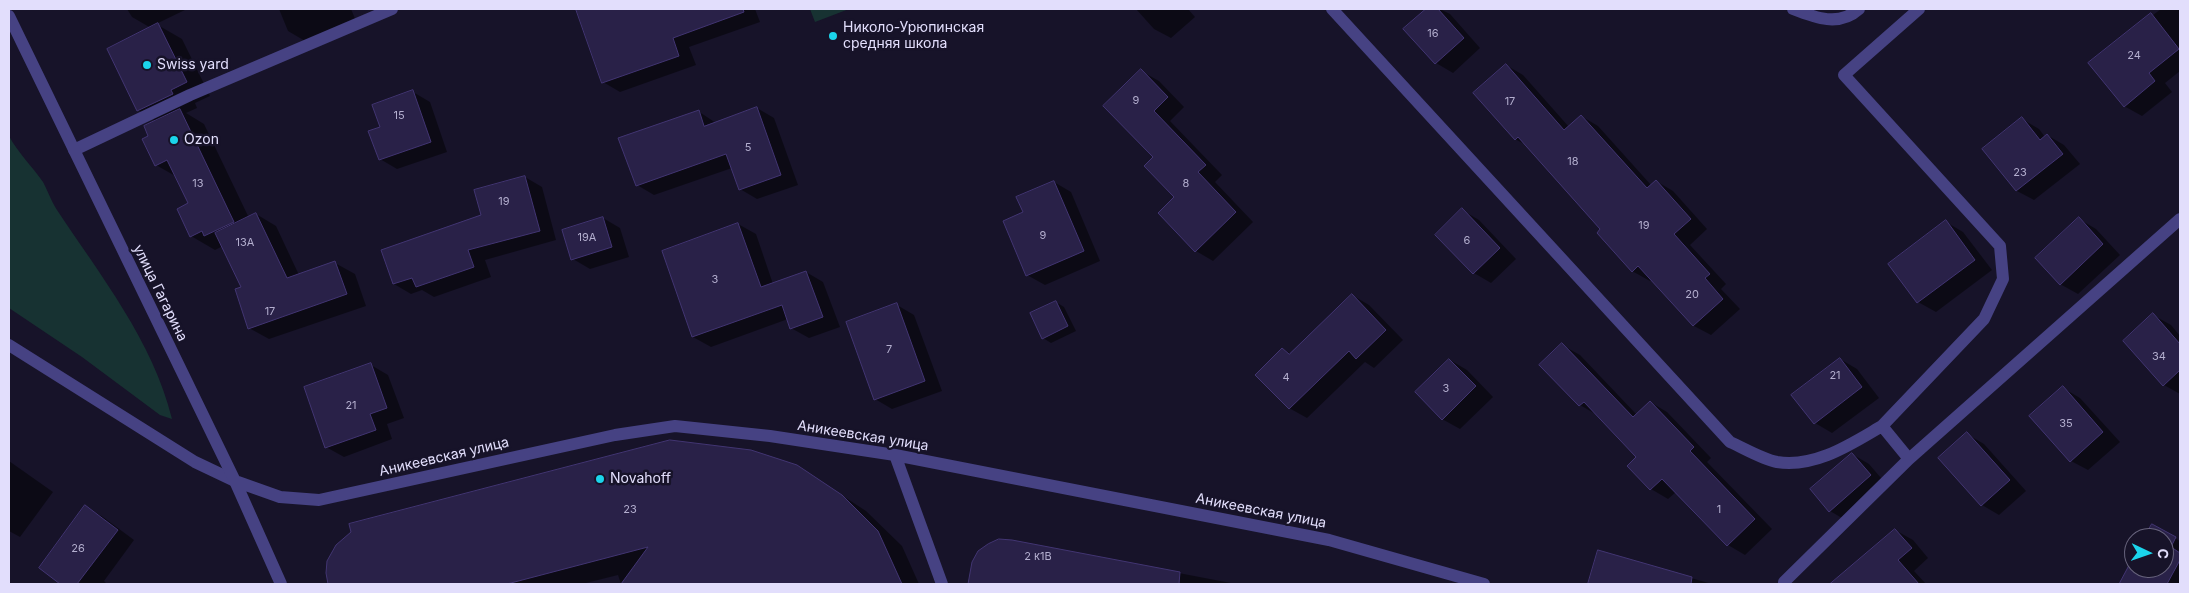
<!DOCTYPE html>
<meta charset="utf-8">
<style>
body{margin:0}
#map{position:relative;width:2189px;height:593px;overflow:hidden;background:#171329;font-family:Inter,sans-serif}
canvas{display:block}
.frame{position:absolute;inset:0;border:10px solid #e2defc;pointer-events:none}
.north{position:absolute;left:2124px;top:528px;width:50px;height:50px;box-sizing:border-box;background:#171329;border:1px solid #68647d;border-radius:50%;rotate:93deg;font-size:14px;font-weight:700;line-height:20px;text-align:center;color:#e2defc}
.north::after{content:'';display:block;margin:auto;width:18px;height:22px;background:#1bd4eb;clip-path:polygon(50% 0,100% 100%,50% 72%,0 100%)}
</style>
<div id="map">
<canvas width="2189" height="593"></canvas>
<div class="frame"></div>
<div class="north">С</div>
</div>
<script>
const c = document.querySelector('canvas').getContext('2d');
c.lineJoin = 'round';
function fill(path, color) {
  c.fillStyle = color;
  c.fill(path, 'evenodd');
}
function strokePath(path, color, width, dash) {
  c.strokeStyle = color;
  c.lineWidth = width;
  c.lineCap = dash ? 'butt' : 'round';
  c.setLineDash(dash || []);
  c.stroke(path);
}
function write(font, color, halo, rows, align = 'center') {
  c.font = font + ' Inter,sans-serif';
  c.lineWidth = 5;
  c.setLineDash([]);
  c.textBaseline = 'middle';
  c.strokeStyle = halo;
  c.fillStyle = color;
  for (const [text, x, y, turn = 0] of rows) {
    c.save();
    c.translate(x, y);
    c.rotate((+turn || 0) * Math.PI / 180);
    c.textAlign = isNaN(turn) ? turn : align;
    if (halo) c.strokeText(text, 0, 0);
    c.fillText(text, 0, 0);
    c.restore();
  }
}
fill(new Path2D(`
 M810 9H849L815 22Z
 M9 136C18 153 32 166 43 182 48 191 51 201 57 210 100 275 153 341 172 419L160 415 82 357 9 308Z`), '#173232');
fill(new Path2D(`
 M127 9H187L156 24 182 39 210 96 195 103 197 108 186 113 204 124 249 218 256 214 276 226 299 275 335 263 355 274 366 306 269 339 249 328 243 288 223 246 215 250 191 236 190 204 177 177 156 165 150 136 156 121 138 110 151 28 132 17Z
 M279 9H351L356 21 305 41 288 31Z
 M577 9H755L760 22 689 47 696 65 620 92 603 82Z
 M1136 9H1188L1195 17 1171 38 1154 29Z
 M1428 9H1440L1450 14 1480 48 1453 73 1436 63 1405 29Z
 M2161 9H2180V71L2165 83 2172 92 2142 116 2124 106 2090 63Z
 M1506 65 1523 75 1569 127 1581 116 1598 126 1651 185 1656 181 1673 191 1707 229 1690 245 1726 284 1721 289 1740 309 1711 335 1694 326 1652 279 1650 281 1632 271 1602 230 1526 145 1515 139Z
 M1141 71 1159 81 1184 107 1170 121 1222 175 1215 182 1253 222 1213 261 1196 251 1176 197 1155 157Z
 M413 92 430 102 447 152 397 169 380 159 382 128Z
 M757 108 774 118 798 185 757 199 740 189 732 168 654 195 637 185 698 111 716 123Z
 M2022 119 2039 129 2045 137 2047 135 2064 145 2080 164 2034 200 2017 191 1984 149Z
 M525 177 542 187 556 240 485 260 491 277 434 297 422 290 411 294 394 284 482 216Z
 M1054 182 1071 192 1100 261 1045 285 1027 275 1025 213Z
 M1462 210 1479 220 1516 259 1491 283 1474 273 1436 235Z
 M603 218 620 228 629 257 590 269 573 259Z
 M2079 219 2096 229 2120 255 2078 294 2060 284Z
 M1946 222 1963 232 1992 270 1936 312 1918 302 1889 264Z
 M738 224 756 234 773 284 806 272 823 282 840 327 809 338 791 328 788 319 711 347 693 337 663 251Z
 M1352 295 1369 305 1403 340 1374 368 1365 362 1307 418 1289 408 1283 349 1291 354Z
 M1056 302 1064 307 1076 331 1051 343 1043 338Z
 M897 305 914 315 942 391 892 409 875 399Z
 M2153 315 2171 325 2180 336V394L2164 385Z
 M1562 345 1580 355 1637 415 1650 402 1667 412 1711 458 1707 462 1772 529 1745 555 1728 545 1676 492 1668 499 1651 489 1628 466 1638 457 1597 415 1580 405 1541 365Z
 M1840 359 1857 369 1879 398 1832 433 1815 423Z
 M1450 360 1467 370 1493 397 1460 429 1442 419Z
 M371 365 388 375 404 418 387 424 392 439 344 457 326 447Z
 M2063 388 2080 398 2120 442 2088 470 2071 461Z
 M1967 434 1984 444 2026 491 1999 515 1982 505Z
 M1852 454 1869 464 1887 485 1847 521 1830 511Z
 M9 461 53 492 20 537 9 531Z
 M797 466 866 511 902 546 919 584H621L618 575 582 584H332L327 573Z
 M86 507 103 517 134 540 104 581 107 584H63L41 568Z
 M2152 526 2180 541V584H2128L2122 581 2134 559V568H2164V538H2145Z
 M1895 530 1913 540 1928 558 1914 571 1926 584H1856L1846 573Z
 M1012 541 1236 584H972L971 574Z
 M1599 552 1712 584H1598L1591 580Z`), '#0007');
const building = new Path2D(`
 M576 9H743L744 12 673 38 679 56 602 83Z
 M1426 9H1438L1464 38 1435 64 1403 29Z
 M2151 13 2179 49 2149 73 2155 81 2124 107 2088 63Z
 M158 23 187 82 171 90 173 94 137 111 107 49Z
 M1506 64 1564 130 1581 115 1647 188 1656 180 1691 219 1674 234 1710 274 1705 278 1723 299 1693 326 1638 266 1632 272 1597 233 1600 229 1518 137 1515 140 1473 93Z
 M1141 69 1168 97 1154 111 1206 165 1198 172 1236 212 1195 252 1158 213 1174 197 1144 166 1153 157 1103 106Z
 M413 90 431 142 379 160 368 131 380 127 372 105Z
 M757 107 781 175 739 190 726 154 636 186 618 138 699 110 704 126Z
 M180 109 234 222 204 236 202 231 190 237 177 209 188 203 167 160 155 166 142 139 148 136 144 126Z
 M2022 117 2040 140 2047 134 2063 154 2016 191 1982 149Z
 M525 176 540 231 468 250 474 267 416 287 412 278 393 284 381 250 481 215 474 190Z
 M1054 181 1084 251 1026 276 1003 221 1023 212 1016 197Z
 M1462 208 1500 248 1473 274 1435 235Z
 M256 213 287 278 335 261 347 294 248 329 235 289 241 287 215 233Z
 M603 217 612 247 571 260 562 230Z
 M2079 217 2103 244 2060 285 2035 258Z
 M1946 220 1975 260 1917 303 1888 264Z
 M738 223 761 287 806 271 823 317 790 329 782 305 692 337 662 251Z
 M1352 294 1386 330 1356 359 1349 351 1289 409 1255 375 1282 348 1289 354Z
 M1056 301 1068 326 1042 339 1030 313Z
 M897 303 925 381 874 400 846 322Z
 M2153 313 2180 344V370L2163 386 2123 341Z
 M1562 343 1633 417 1650 401 1694 447 1690 451 1755 519 1727 546 1662 479 1650 490 1627 466 1636 457 1584 402 1579 406 1539 365Z
 M1840 358 1862 387 1814 424 1791 395Z
 M1449 359 1476 386 1442 420 1415 392Z
 M371 363 387 408 370 414 376 430 325 448 304 387Z
 M2063 386 2103 432 2070 462 2029 416Z
 M1967 432 2010 480 1981 506 1938 458Z
 M670 440 751 450 797 465 842 495 878 531 902 584H621L648 547 507 584H328L326 573 327 561 336 545 351 532 349 524Z
 M1852 453 1871 475 1829 512 1810 489Z
 M85 505 118 530 77 584H60L39 568Z
 M2152 524 2176 537 2171 547 2180 553V560L2167 584H2119L2134 556V568H2164V538H2144Z
 M1895 529 1912 548 1898 560 1919 584H1830Z
 M999 539 1012 540 1180 572 1179 584H968L972 562 978 551 988 544Z
 M1598 550 1692 577 1691 584H1588Z`);
fill(building, '#292148');
strokePath(building, '#423572', 1);
strokePath(new Path2D(`
 M1332 9 1730 442C1744 448 1762 459 1777 462 1816 468 1851 444 1882 426L1909 459
 M74 150 190 95 392 9
 M9 345 195 462 235 481
 M1882 426 1984 319 2003 279 2000 246 1844 75 1919 9
 M1784 584V582L1909 459 2180 219`), '#464283', 12);
strokePath(new Path2D(`
 M1793 9C1816 18 1839 27 1859 9
 M9 16 235 481 281 584
 M895 455 942 584
 M235 481 280 497 319 500 615 435 675 426 770 436 895 455 1329 540 1484 584`), '#464283', 12);
for (const [x, y, r, color] of [
 [833,36,5,"#1bd4eb"],
 [147,65,5,"#1bd4eb"],
 [174,140,5,"#1bd4eb"],
 [600,479,5,"#1bd4eb"]
]) {
  const dot = new Path2D();
  dot.arc(x, y, r, 0, 2 * Math.PI);
  c.fillStyle = color;
  c.fill(dot);
  strokePath(dot, '#171329', 2);
}
write('11px', '#b4afcf', null, [
 ["16",1433,34],
 ["24",2134,56],
 ["9",1136,101],
 ["17",1510,102],
 ["15",399,116],
 ["5",748,148],
 ["18",1573,162],
 ["23",2020,173],
 ["13",198,184],
 ["8",1186,184],
 ["19",504,202],
 ["19",1644,226],
 ["9",1043,236],
 ["19А",587,238],
 ["6",1467,241],
 ["13А",245,243],
 ["3",715,280],
 ["20",1692,295],
 ["17",270,312],
 ["7",889,350],
 ["34",2159,357],
 ["21",1835,376],
 ["4",1286,378],
 ["3",1446,389],
 ["21",351,406],
 ["35",2066,424],
 ["23",630,510],
 ["1",1719,510],
 ["26",78,549],
 ["2 к1В",1038,557]
]);
write('14px', '#e2defc', '#171329', [
 ["Николо-Урюпинская",843,28],
 ["средняя школа",843,44],
 ["Swiss yard",157,65],
 ["Ozon",184,140],
 ["Novahoff",610,479]
], 'left');
write('14px', '#e2defc', '#171329', [
 ["улица Гагарина",160,293,64],
 ["Аникеевская улица",863,436,9],
 ["Аникеевская улица",444,457,-13],
 ["Аникеевская улица",1261,511,11]
]);
</script>
